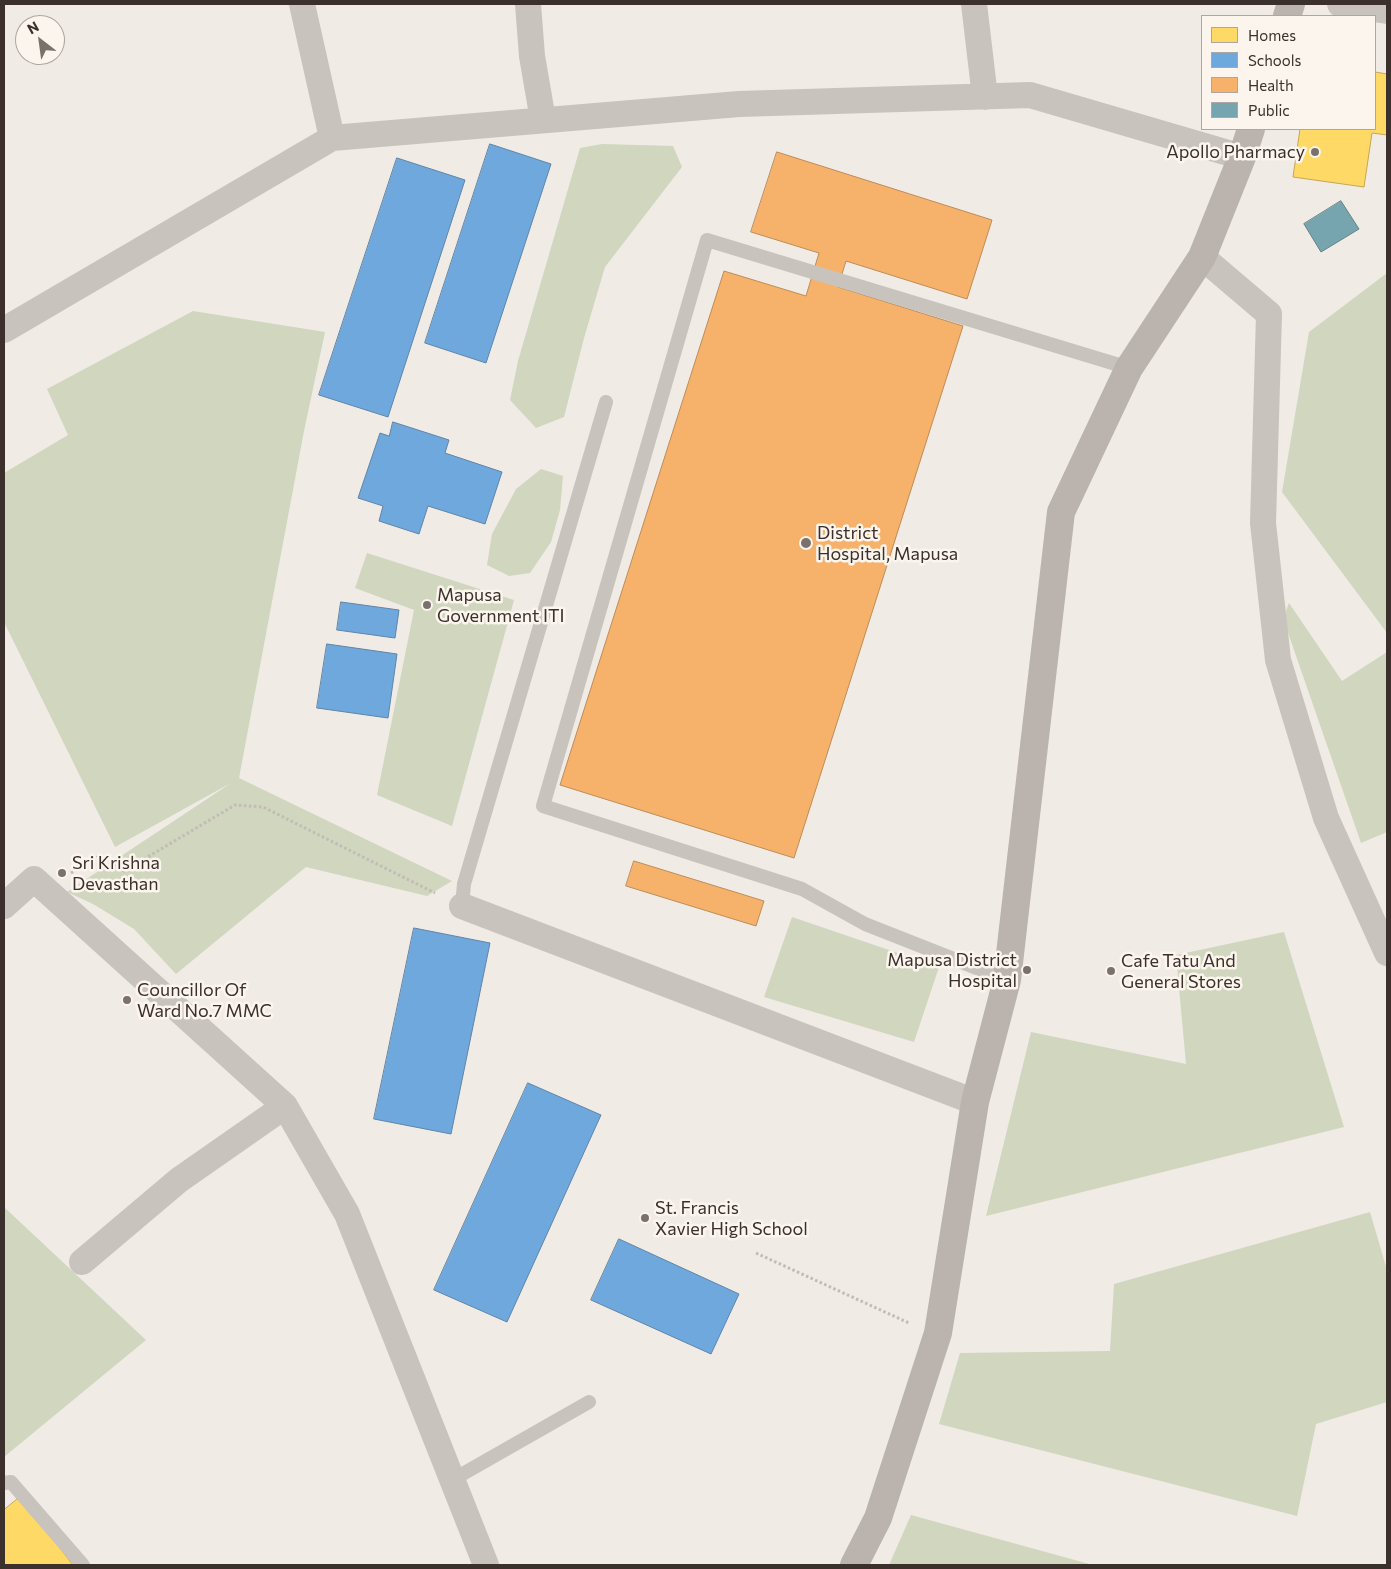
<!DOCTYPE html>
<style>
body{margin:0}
#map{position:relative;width:1391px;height:1569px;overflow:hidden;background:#f0ebe5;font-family:Commissioner,sans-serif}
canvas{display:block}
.frame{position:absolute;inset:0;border:5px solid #3b302b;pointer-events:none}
.legend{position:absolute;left:1201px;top:15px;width:175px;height:115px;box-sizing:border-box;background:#fbf5ee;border:1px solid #aea6a0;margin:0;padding:6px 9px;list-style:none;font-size:15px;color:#3b302b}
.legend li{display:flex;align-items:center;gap:10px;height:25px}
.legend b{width:25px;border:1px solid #aea6a0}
.north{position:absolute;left:15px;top:15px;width:50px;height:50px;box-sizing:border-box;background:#fbf5ee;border:1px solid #aea6a0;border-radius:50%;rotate:330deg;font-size:14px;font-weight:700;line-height:20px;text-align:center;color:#3b302b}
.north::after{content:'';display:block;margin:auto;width:18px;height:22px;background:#7a716c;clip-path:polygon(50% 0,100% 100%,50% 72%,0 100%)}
</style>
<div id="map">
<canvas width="1391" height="1569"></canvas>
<div class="frame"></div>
<ul class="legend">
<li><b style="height:14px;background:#ffd966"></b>Homes</li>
<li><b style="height:14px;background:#6fa8dc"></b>Schools</li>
<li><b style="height:14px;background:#f6b26b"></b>Health</li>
<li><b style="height:14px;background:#76a5af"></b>Public</li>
</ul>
<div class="north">N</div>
</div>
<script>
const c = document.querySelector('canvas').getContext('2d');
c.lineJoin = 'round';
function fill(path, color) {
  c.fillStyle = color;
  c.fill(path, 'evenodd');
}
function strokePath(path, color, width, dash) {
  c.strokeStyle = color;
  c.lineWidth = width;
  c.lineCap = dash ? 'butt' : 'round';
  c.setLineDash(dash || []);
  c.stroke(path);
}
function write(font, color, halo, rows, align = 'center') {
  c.font = font + ' Commissioner,sans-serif';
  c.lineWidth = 5;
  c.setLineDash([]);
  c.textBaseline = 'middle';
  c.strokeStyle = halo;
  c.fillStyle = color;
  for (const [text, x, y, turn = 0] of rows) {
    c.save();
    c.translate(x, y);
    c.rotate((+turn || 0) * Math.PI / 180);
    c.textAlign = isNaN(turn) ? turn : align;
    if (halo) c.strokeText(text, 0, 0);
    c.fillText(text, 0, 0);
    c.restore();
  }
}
fill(new Path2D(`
 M602 144 673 146 682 167 605 267 584 338 564 417 536 428 510 400 518 361 580 148Z
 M1387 273V633L1282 492 1309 332Z
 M193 311 325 332 304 431 239 778 452 881 427 896 306 867 176 974 134 929 93 904 67 892 231 783 115 847 4 622V473L68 435 47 389Z
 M541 469 563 476 560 510 551 542 530 573 509 576 487 565 492 534 516 489Z
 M367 553 514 600 452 826 377 795 414 610 355 588Z
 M1289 603 1342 681 1387 652V832L1361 843 1286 627V611Z
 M792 917 939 967 914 1042 764 997Z
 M1284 932 1344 1127 986 1216 1031 1032 1186 1064 1176 955Z
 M4 1207 146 1340 4 1457Z
 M1370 1212 1387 1270V1402L1316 1424 1297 1516 939 1424 960 1353 1110 1351 1114 1284Z
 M911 1515 1093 1565H889Z`), '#d1d6bf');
const homes = new Path2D(`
 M1375 72 1387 74V135L1372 133 1364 187 1293 177 1300 129H1375Z
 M20 1497 73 1565H4V1510Z`);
fill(homes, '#ffd966');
strokePath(homes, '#c4a654', 1);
const schools = new Path2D(`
 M490 144 551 164 486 363 425 343Z
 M397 158 465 180 388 417 319 395Z
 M393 422 449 440 445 453 502 472 485 524 428 506 419 534 379 521 383 506 358 498 380 433 389 436Z
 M341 602 399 610 395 638 337 630Z
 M327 644 397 654 388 718 317 708Z
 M414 928 490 943 451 1134 374 1119Z
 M528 1083 601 1115 507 1322 434 1290Z
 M619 1239 739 1294 711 1354 591 1300Z`);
fill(schools, '#6fa8dc');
strokePath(schools, '#5f84a7', 1);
const health = new Path2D(`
 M777 152 992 220 967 299 846 261 838 287 963 326 794 858 560 785 724 271 806 296 819 253 751 232Z
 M634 861 764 901 756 926 626 886Z`);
fill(health, '#f6b26b');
strokePath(health, '#be8b58', 1);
const public = new Path2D(`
 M1341 201 1359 229 1321 252 1304 224Z`);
fill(public, '#76a5af');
strokePath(public, '#648287', 1);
strokePath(new Path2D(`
 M71 873 99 856 124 871 235 805 263 807 435 893
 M756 1253 909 1323`), '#c2bbb6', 3, [2.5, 2.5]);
strokePath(new Path2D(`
 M462 906 464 884 606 402
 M1007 980 865 924 802 889 543 806 707 240 1129 368
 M452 1480 589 1402
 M4 1483 11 1482 83 1565`), '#c9c3be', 14);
strokePath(new Path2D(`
 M302 4 332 138
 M528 4 532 56 543 120
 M974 4 985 97
 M1340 4 1387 11
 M1202 257 1269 314 1263 523 1278 660 1326 818 1387 953
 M4 330 332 138 739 104 1030 95 1242 157
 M4 906 34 879 285 1106 347 1214 486 1565
 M462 906 975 1102
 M82 1262 179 1180 285 1106`), '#c9c3be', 26);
strokePath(new Path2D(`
 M1287 16 1291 4
 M854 1565 878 1518 938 1333 975 1102 1007 980 1061 512 1129 368 1202 257 1242 157 1251 129`), '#bab3ae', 28);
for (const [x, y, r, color] of [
 [1315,152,5,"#7a716c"],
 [806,543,6,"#7a716c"],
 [427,605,5,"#7a716c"],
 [62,873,5,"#7a716c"],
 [1027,970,5,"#7a716c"],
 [1111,971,5,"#7a716c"],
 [127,1000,5,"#7a716c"],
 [645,1218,5,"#7a716c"]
]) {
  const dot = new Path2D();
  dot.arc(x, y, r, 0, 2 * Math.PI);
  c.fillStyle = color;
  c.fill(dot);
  strokePath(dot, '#fbf5ee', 2);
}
write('18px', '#3b302b', '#fbf5ee', [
 ["Apollo Pharmacy",1305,152,"right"],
 ["District",817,533],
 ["Hospital, Mapusa",817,554],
 ["Mapusa",437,595],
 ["Government ITI",437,616],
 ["Sri Krishna",72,863],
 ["Devasthan",72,884],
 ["Mapusa District",1017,960,"right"],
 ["Hospital",1017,981,"right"],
 ["Cafe Tatu And",1121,961],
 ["General Stores",1121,982],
 ["Councillor Of",137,990],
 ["Ward No.7 MMC",137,1011],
 ["St. Francis",655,1208],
 ["Xavier High School",655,1229]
], 'left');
</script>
